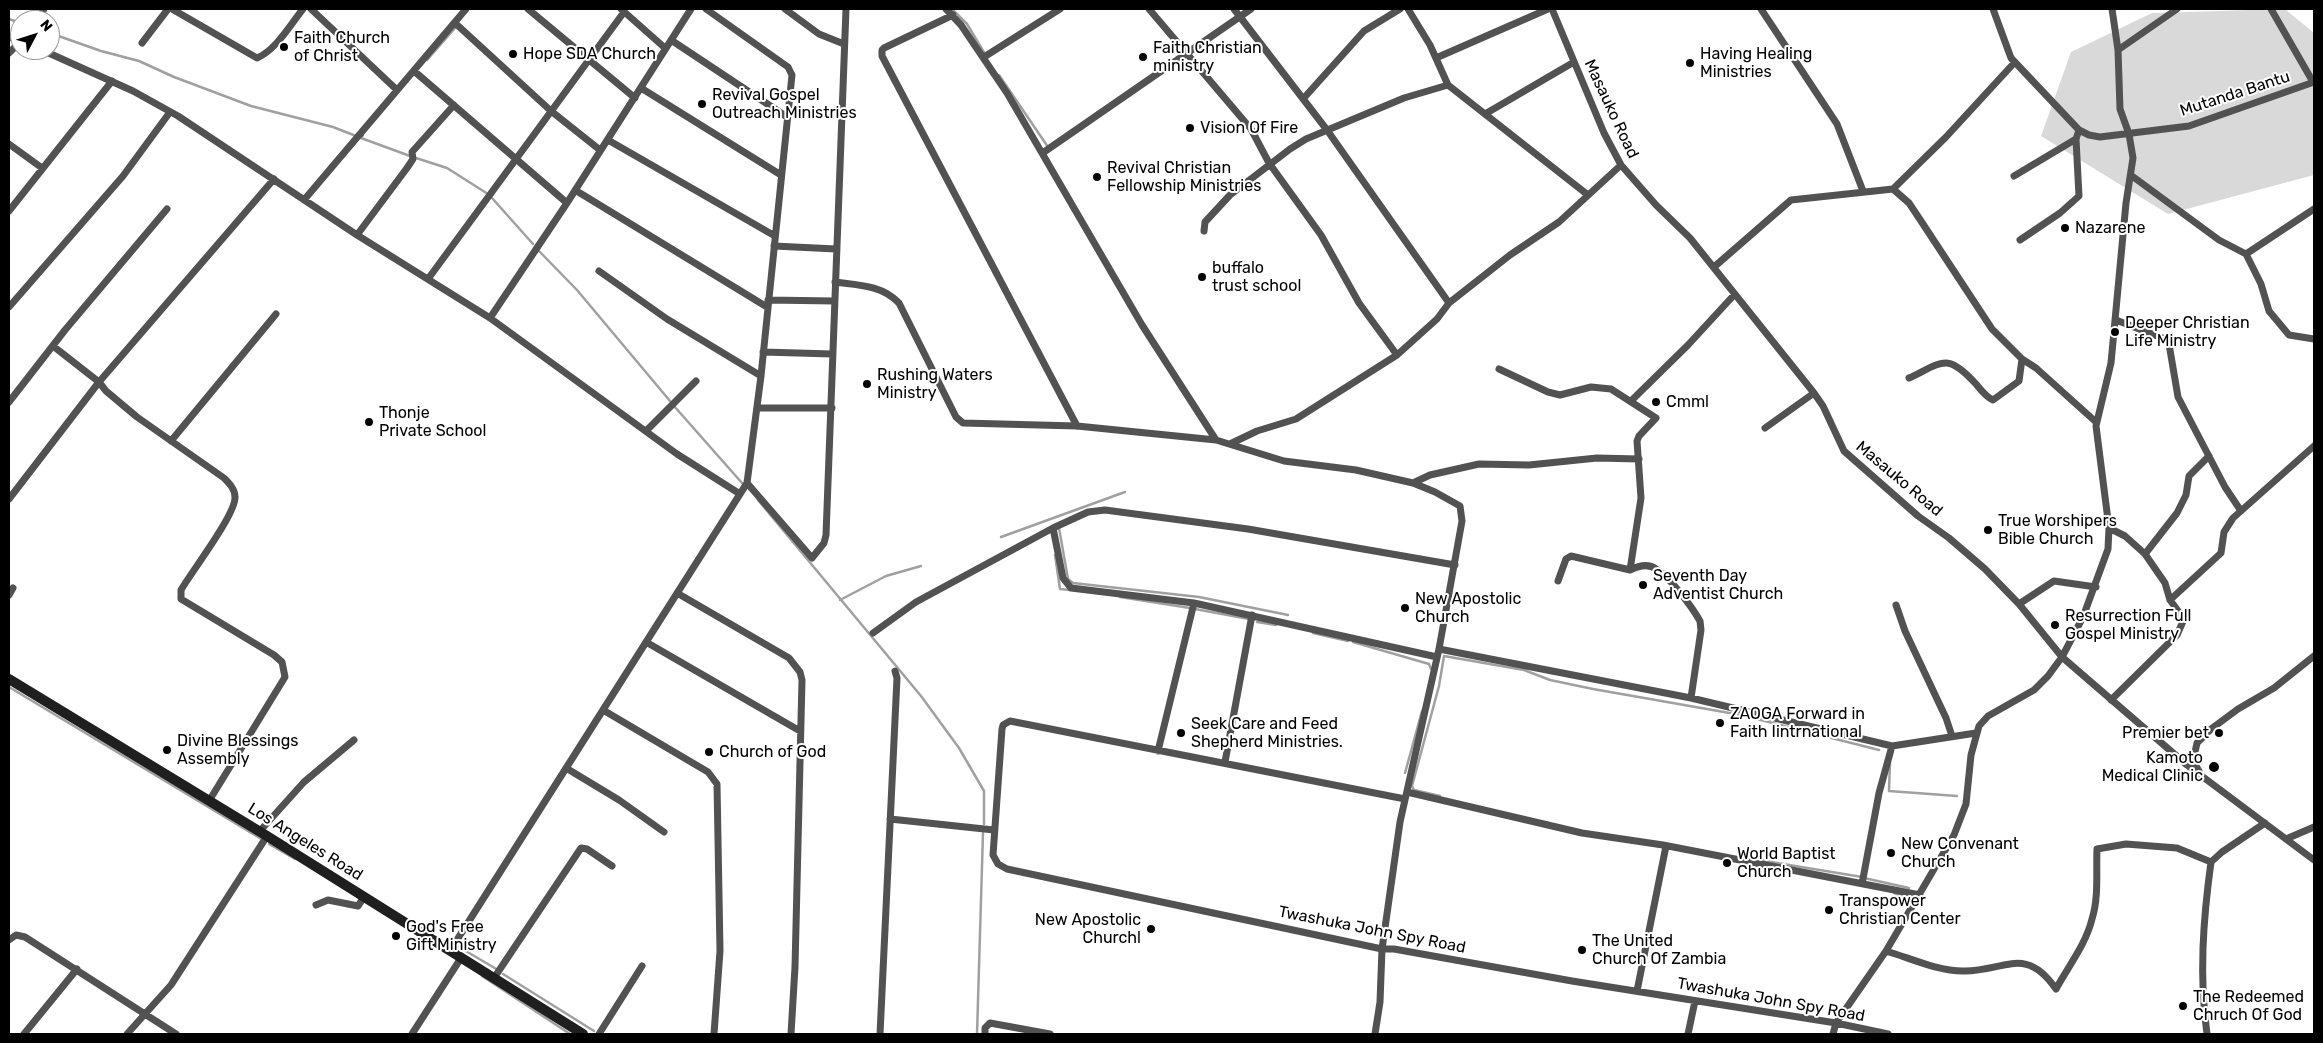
<!DOCTYPE html>
<style>
body{margin:0}
#map{position:relative;width:2323px;height:1043px;overflow:hidden;background:#fff;font-family:Rubik,sans-serif}
canvas{display:block}
.frame{position:absolute;inset:0;border:10px solid #000;pointer-events:none}
.north{position:absolute;left:10px;top:10px;width:50px;height:50px;box-sizing:border-box;background:#fff;border:1px solid #999;border-radius:50%;rotate:50deg;font-size:14px;font-weight:700;line-height:20px;text-align:center;color:#000}
.north::after{content:'';display:block;margin:auto;width:18px;height:22px;background:#000;clip-path:polygon(50% 0,100% 100%,50% 72%,0 100%)}
</style>
<div id="map">
<canvas width="2323" height="1043"></canvas>
<div class="frame"></div>
<div class="north">N</div>
</div>
<script>
const c = document.querySelector('canvas').getContext('2d');
c.lineJoin = 'round';
function fill(path, color) {
  c.fillStyle = color;
  c.fill(path, 'evenodd');
}
function strokePath(path, color, width, dash) {
  c.strokeStyle = color;
  c.lineWidth = width;
  c.lineCap = dash ? 'butt' : 'round';
  c.setLineDash(dash || []);
  c.stroke(path);
}
function write(font, color, halo, rows, align = 'center') {
  c.font = font + ' Rubik,sans-serif';
  c.lineWidth = 4;
  c.setLineDash([]);
  c.textBaseline = 'middle';
  c.strokeStyle = halo;
  c.fillStyle = color;
  for (const [text, x, y, turn = 0] of rows) {
    c.save();
    c.translate(x, y);
    c.rotate((+turn || 0) * Math.PI / 180);
    c.textAlign = isNaN(turn) ? turn : align;
    if (halo) c.strokeText(text, 0, 0);
    c.fillText(text, 0, 0);
    c.restore();
  }
}
fill(new Path2D(`
 M2285 9 2314 33V175L2168 214 2041 136 2071 52 2152 13Z`), '#d9d9d9');
strokePath(new Path2D(`
 M952 9 967 24 985 54
 M9 19 20 23
 M50 33 101 51 139 61 174 77 251 106 333 127 356 136
 M427 60 456 27
 M999 75 1048 147
 M363 135 361 138 410 156
 M416 158 447 168 488 194
 M492 198 533 244
 M538 250 577 290 670 401
 M674 406 742 483
 M758 500 921 696 959 748 984 791V824
 M1059 528 1068 579 1073 583 1199 597 1288 615
 M1001 537 1125 492
 M1055 555 1060 589 1070 590
 M1120 597 1190 608
 M840 600 886 576 921 566
 M1195 609 1249 619
 M1257 622 1276 625
 M1313 633 1348 641
 M1353 642 1429 664 1431 669
 M9 687 263 840
 M1890 762 1889 791 1957 796
 M1405 773 1422 711
 M1440 796 1414 790 1412 786 1439 686 1444 656 1524 670 1550 680 1593 689 1741 715 1879 750
 M269 844 295 859
 M1759 860 1862 877
 M1864 878 1909 888
 M1894 893 1902 896
 M459 947 498 970
 M503 974 594 1031
 M482 976 570 1034
 M977 1034 983 833`), '#a0a0a0', 2.5);
strokePath(new Path2D(`
 M172 9 257 58C276 50 290 25 303 9
 M311 9 397 90
 M528 9 635 98
 M621 9 665 48
 M785 9 819 34 844 44
 M946 9 961 25 1007 93 1142 325 1216 440 1284 461 1356 470 1413 483 1435 492 1460 506 1462 521 1439 649 1400 822 1382 949 1380 1002 1375 1034
 M1149 9 1251 129 1269 163 1321 235 1359 303 1397 355
 M1234 9 1327 130 1449 303
 M1408 9 1430 45 1448 85 1588 195
 M1552 9 1604 133 1621 165 1656 205 1690 238 1814 393 1823 406 1844 451 1918 516 1949 538 1985 569 2019 604 2062 657 2187 765 2314 860
 M1761 9 1837 124 1863 191
 M1993 9 2011 58 2079 130 2089 135 2100 137 2189 126 2314 82
 M2271 9 2313 82
 M953 15 884 48 882 50V56L1077 426
 M37 20 44 9
 M455 23 551 111 600 150
 M9 37 20 40
 M671 40 787 117
 M142 43 168 9
 M42 50 133 91 178 116 357 235 490 318 677 454 740 494
 M2118 50 2177 9
 M9 53 20 42
 M984 57 1060 9
 M1436 58 1548 9
 M414 71 567 203
 M641 88 781 175
 M1303 99 1364 31 1400 9
 M1485 114 1574 62
 M608 140 775 236
 M9 144 42 168
 M1044 152 1251 9
 M2014 176 2076 139
 M2132 176 2219 240 2246 254 2261 284 2269 311 2289 335 2314 339
 M1893 189 1909 203 1921 221 1992 329 2022 359 2036 368 2096 422
 M575 190 767 307
 M304 200 466 9
 M9 211 112 81
 M1204 231 1205 222 1230 195 1290 149 1306 139 1404 98 1448 85
 M357 235 407 168 413 159 412 152 454 105
 M2020 240 2060 213 2079 196 2076 139 2079 130
 M774 246 836 249
 M2246 254 2314 209
 M1714 267 1791 200 1893 189 1946 137 2015 62
 M599 271 667 319 761 376
 M428 279 624 12
 M835 282C858 285 882 285 899 303L956 417 963 423 1077 426 1216 440
 M768 300 834 301
 M9 307 123 176 170 112
 M490 318 567 203 691 9
 M2116 320 2165 339 2169 344 2178 397 2225 487 2241 511
 M53 346 99 382 106 391 137 417 224 478C229 483 235 489 235 497 236 514 192 571 181 590V599L274 655 282 662 285 677 209 801
 M763 352 832 354
 M1499 369 1548 392 1560 395 1591 387 1611 389 1656 418 1639 436 1637 441 1641 498 1630 570
 M1909 378C1943 362 1947 352 1976 384 1981 390 1986 397 1993 400L2019 381 2022 359
 M1631 401 1688 345 1734 295
 M9 402 65 330 167 209
 M757 408H832
 M1765 428 1814 393
 M646 431 696 381
 M171 441 276 314
 M1232 443 1257 431 1296 419 1397 355 1437 319 1449 303 1510 255 1559 222 1621 165
 M747 483 812 558 824 543 826 535 846 9
 M1413 483 1430 475 1479 464 1529 465 1597 458 1639 459
 M9 499 99 382 274 179
 M2109 528 2125 536 2145 554 2165 583 2170 600 2184 619 2177 635 2111 700
 M2145 554 2177 513 2186 495 2189 476 2209 456
 M1558 581 1566 559 1571 556 1630 570C1638 566 1648 563 1656 569 1670 577 1692 607 1700 621L1701 630 1691 698
 M677 593 789 658 800 672 802 680 795 967 791 1034
 M9 595 13 588
 M2170 600 2221 553 2224 532 2233 518 2314 446
 M2019 604 2054 581 2096 587
 M1896 605 1905 631 1946 718 1952 736
 M873 633 916 602 1053 528
 M646 642 800 731
 M1439 649 1691 698 1892 746 1976 733
 M1437 657 1194 603 1071 588 1063 578 1053 528 1088 512 1105 510 1248 529 1455 565
 M603 710 708 772 717 784 720 951 714 1034
 M1158 751 1194 603
 M1225 762 1252 615
 M566 768 619 800 664 832
 M2199 771 2193 761 2197 743 2211 729 2238 709 2274 688 2314 656
 M1407 792 1582 833 1663 845 1920 895
 M1405 799 1010 721 1003 725 1002 729 993 855 998 864 1007 869 1382 949H1394L1572 981 1836 1023 1888 1034
 M890 819 994 830
 M259 832 304 782 354 740
 M2286 839 2314 827
 M1862 884 1879 793 1892 746
 M316 905 328 900 358 906 364 897
 M9 940 16 935 25 937 176 1034
 M450 951 747 483 761 376 792 75 788 67 706 9
 M1886 951C1910 958 1937 971 1963 971 2004 972 2025 944 2056 989 2068 967 2086 944 2092 919 2099 897 2096 872 2097 849L2126 844 2177 848 2211 862
 M494 978 581 848 587 849 612 866
 M1637 991 1666 846
 M24 1034 77 969
 M127 1034 171 985 267 836
 M412 1034 461 958
 M599 1034 642 966
 M880 1034 897 678 895 671
 M985 1034V1028L990 1023 1050 1034
 M1688 1034 1695 1001
 M1833 1034 1836 1023 1886 951 1954 835 1966 804 1971 755 1979 726 1988 716 2034 690 2048 676 2062 657 2083 617 2108 549 2109 528 2096 426 2111 363 2126 203 2133 158 2129 134 2120 109 2118 50 2112 9
 M2207 1034C2199 977 2203 920 2211 862L2222 852 2265 823`), '#525252', 7);
strokePath(new Path2D(`
 M9 679 267 836 583 1034`), '#1f1f1f', 10);
for (const [x, y, r, color] of [
 [284,47,5,"#000"],
 [513,54,5,"#000"],
 [1143,57,5,"#000"],
 [1690,63,5,"#000"],
 [702,104,5,"#000"],
 [1190,128,5,"#000"],
 [1097,177,5,"#000"],
 [2065,228,5,"#000"],
 [1202,277,5,"#000"],
 [2115,332,5,"#000"],
 [867,384,5,"#000"],
 [1656,402,5,"#000"],
 [369,422,5,"#000"],
 [1988,530,5,"#000"],
 [1643,585,5,"#000"],
 [1405,608,5,"#000"],
 [2055,625,5,"#000"],
 [1720,723,5,"#000"],
 [1181,733,5,"#000"],
 [2219,733,5,"#000"],
 [167,750,5,"#000"],
 [709,752,5,"#000"],
 [2214,767,6,"#000"],
 [1891,853,5,"#000"],
 [1727,863,5,"#000"],
 [1829,910,5,"#000"],
 [1151,929,5,"#000"],
 [396,936,5,"#000"],
 [1582,950,5,"#000"],
 [2183,1006,5,"#000"]
]) {
  const dot = new Path2D();
  dot.arc(x, y, r, 0, 2 * Math.PI);
  c.fillStyle = color;
  c.fill(dot);
  strokePath(dot, '#fff', 2);
}
write('16px', '#000', '#fff', [
 ["Faith Church",294,38],
 ["of Christ",294,56],
 ["Faith Christian",1153,48],
 ["ministry",1153,66],
 ["Hope SDA Church",523,54],
 ["Having Healing",1700,54],
 ["Ministries",1700,72],
 ["Revival Gospel",712,95],
 ["Outreach Ministries",712,113],
 ["Vision Of Fire",1200,128],
 ["Revival Christian",1107,168],
 ["Fellowship Ministries",1107,186],
 ["Nazarene",2075,228],
 ["buffalo",1212,268],
 ["trust school",1212,286],
 ["Deeper Christian",2125,323],
 ["Life Ministry",2125,341],
 ["Rushing Waters",877,375],
 ["Ministry",877,393],
 ["Cmml",1666,402],
 ["Thonje",379,413],
 ["Private School",379,431],
 ["True Worshipers",1998,521],
 ["Bible Church",1998,539],
 ["Seventh Day",1653,576],
 ["Adventist Church",1653,594],
 ["New Apostolic",1415,599],
 ["Church",1415,617],
 ["Resurrection Full",2065,616],
 ["Gospel Ministry",2065,634],
 ["ZAOGA Forward in",1730,714],
 ["Faith Iintrnational",1730,732],
 ["Seek Care and Feed",1191,724],
 ["Shepherd Ministries.",1191,742],
 ["Premier bet",2209,733,"right"],
 ["Divine Blessings",177,741],
 ["Assembly",177,759],
 ["Church of God",719,752],
 ["Kamoto",2203,758,"right"],
 ["Medical Clinic",2203,776,"right"],
 ["New Convenant",1901,844],
 ["Church",1901,862],
 ["World Baptist",1737,854],
 ["Church",1737,872],
 ["Transpower",1839,901],
 ["Christian Center",1839,919],
 ["New Apostolic",1141,920,"right"],
 ["Churchl",1141,938,"right"],
 ["God's Free",406,927],
 ["Gift Ministry",406,945],
 ["The United",1592,941],
 ["Church Of Zambia",1592,959],
 ["The Redeemed",2193,997],
 ["Chruch Of God",2193,1015]
], 'left');
write('16px', '#000', '#fff', [
 ["Mutanda Bantu",2235,94,-18],
 ["Masauko Road",1611,109,65],
 ["Masauko Road",1899,479,40],
 ["Los Angeles Road",305,842,32],
 ["Twashuka John Spy Road",1372,930,11],
 ["Twashuka John Spy Road",1771,1000,10]
]);
</script>
